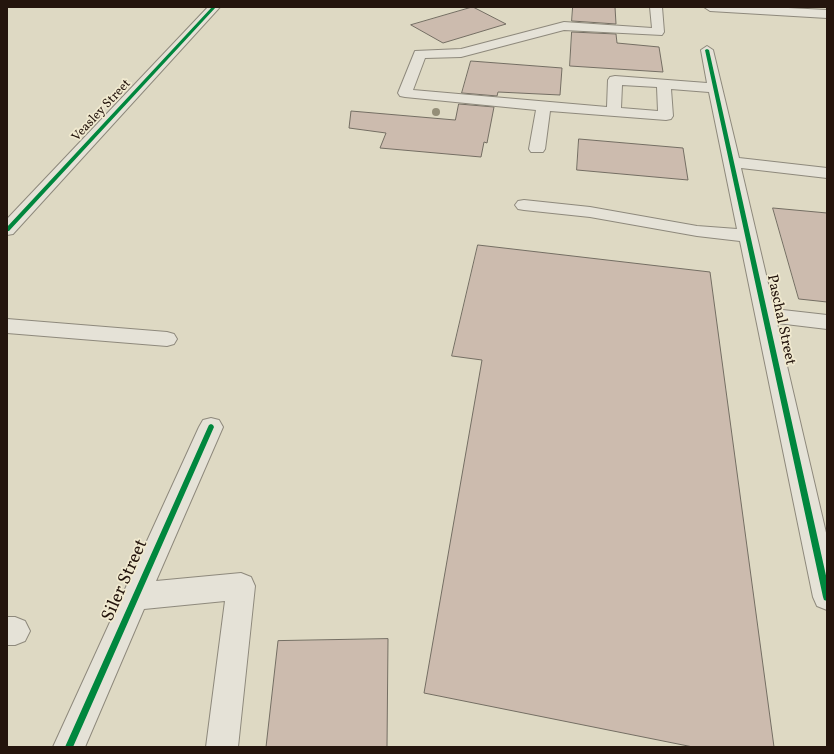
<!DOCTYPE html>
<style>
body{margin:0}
#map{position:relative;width:834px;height:754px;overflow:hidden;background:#ded9c3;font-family:Vollkorn,serif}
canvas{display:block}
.frame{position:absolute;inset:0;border:8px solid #24150d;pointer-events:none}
</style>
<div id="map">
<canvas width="834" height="754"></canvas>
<div class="frame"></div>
</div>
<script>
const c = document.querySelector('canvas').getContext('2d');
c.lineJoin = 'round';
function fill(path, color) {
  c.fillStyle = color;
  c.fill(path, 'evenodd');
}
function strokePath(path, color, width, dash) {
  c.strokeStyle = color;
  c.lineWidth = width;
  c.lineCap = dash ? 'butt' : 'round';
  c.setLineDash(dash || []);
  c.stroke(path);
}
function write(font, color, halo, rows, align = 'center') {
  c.font = font + ' Vollkorn,serif';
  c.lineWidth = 3.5;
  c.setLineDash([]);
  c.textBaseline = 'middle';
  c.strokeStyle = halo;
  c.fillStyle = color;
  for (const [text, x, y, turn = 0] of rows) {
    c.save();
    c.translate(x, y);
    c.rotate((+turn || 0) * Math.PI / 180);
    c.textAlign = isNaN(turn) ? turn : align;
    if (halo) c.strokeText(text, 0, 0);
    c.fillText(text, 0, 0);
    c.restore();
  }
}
const building = new Path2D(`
 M473 7 506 24 443 43 411 25Z
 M573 7H615L616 24 572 21Z
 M572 32 616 34 617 43 659 47 663 72 570 66Z
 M471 61 562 68 560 95 498 92 497 96 462 93Z
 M459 104 494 107 487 143 484 142 481 157 380 148 386 133 349 128 351 111 455 120Z
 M579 139 683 148 688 180 577 170Z
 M773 208 827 213V302L799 299Z
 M478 245 710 272 774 747H693L424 693 482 360 452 356Z
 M388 639 387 747H266L278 641Z`);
fill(building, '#ccbbae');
strokePath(building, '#746e63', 1);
const minor = new Path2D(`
 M208 7H220L13 234 7 235V219Z
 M650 7H662L664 32 662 35 564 30 461 57 425 58 413 90 607 107 608 80 610 77 615 76 707 83 701 50 707 46 713 50 739 158 827 168V178L741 168 774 309 827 315V329L777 323 827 537V610L817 606 813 597 740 241 697 236 590 217 524 210 518 209 515 205 518 201 524 200 590 207 697 226 737 229 709 92 671 89 673 116 671 119 666 120 550 111 545 149 543 152H531L529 149 536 110 405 97 400 96 398 93 415 51 461 49 564 22 652 28ZM622 85 657 87 658 111 621 108Z
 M704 7H769L827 10V18L710 11Z
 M7 319 167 332 174 334 177 339 174 344 167 346 7 333Z
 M211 418 219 420 223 427 156 581 241 573 251 577 255 586 238 747H206L225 601 144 609 85 747H53L199 427 203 420Z
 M7 617H15L25 621 30 631 25 641 15 645H7Z`);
strokePath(minor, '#8e897c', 2);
fill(minor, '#e5e2d7');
fill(new Path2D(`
 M212 7H216L9 231H7V227Z
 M707 49 709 50 827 580V601L824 600 823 597 705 50Z
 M211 424 213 425 214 427 73 747H65L208 427 209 425Z`), '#00873e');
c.fillStyle = '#948e78';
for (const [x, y] of [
 [436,112]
]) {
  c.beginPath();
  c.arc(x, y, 4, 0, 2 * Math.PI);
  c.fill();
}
write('13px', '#24150d', '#f1ead0', [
 ["Veasley Street",102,111,-47]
]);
write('15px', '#24150d', '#f1ead0', [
 ["Paschal Street",780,320,78]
]);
write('18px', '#24150d', '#f1ead0', [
 ["Siler Street",126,581,-66]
]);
</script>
